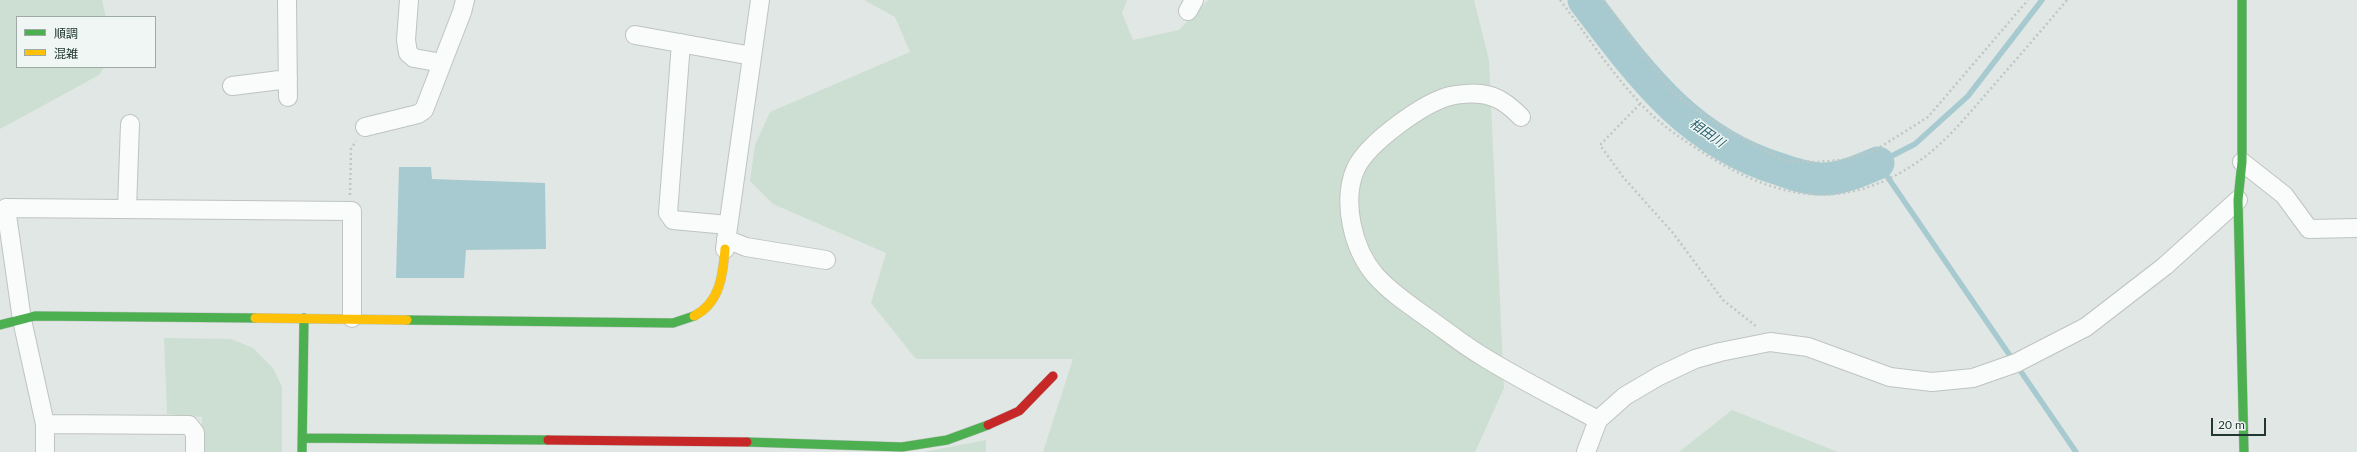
<!DOCTYPE html>
<meta charset="utf-8">
<style>
body{margin:0}
#map{position:relative;width:2357px;height:452px;overflow:hidden;background:#e1e7e4;font-family:Lato,"Noto Sans JP",sans-serif}
canvas{display:block}
.legend{position:absolute;left:16px;top:16px;width:140px;height:52px;box-sizing:border-box;background:#eff6f3;border:1px solid #9daaa6;margin:0;padding:5px 7px;list-style:none;font-size:12px;color:#223732}
.legend li{display:flex;align-items:center;gap:8px;height:20px}
.legend b{width:20px;border:1px solid #9daaa6}
.scale{position:absolute;left:2211px;top:418px;width:55px;height:18px;box-sizing:border-box;border:2px solid #223732;border-top:0;padding-left:5px;font-size:12px;line-height:14px;white-space:nowrap;color:#223732;-webkit-text-stroke:3px #eff6f3;paint-order:stroke}
</style>
<div id="map">
<canvas width="2357" height="452"></canvas>
<ul class="legend">
<li><b style="height:5px;background:#4caf50"></b>順調</li>
<li><b style="height:5px;background:#ffc107"></b>混雑</li>
</ul>
<div class="scale">20 m</div>
</div>
<script>
const c = document.querySelector('canvas').getContext('2d');
c.lineJoin = 'round';
function fill(path, color) {
  c.fillStyle = color;
  c.fill(path, 'evenodd');
}
function strokePath(path, color, width, dash) {
  c.strokeStyle = color;
  c.lineWidth = width;
  c.lineCap = dash ? 'butt' : 'round';
  c.setLineDash(dash || []);
  c.stroke(path);
}
function write(font, color, halo, rows, align = 'center') {
  c.font = font + ' Lato,"Noto Sans JP",sans-serif';
  c.lineWidth = 3;
  c.setLineDash([]);
  c.textBaseline = 'middle';
  c.strokeStyle = halo;
  c.fillStyle = color;
  for (const [text, x, y, turn = 0] of rows) {
    c.save();
    c.translate(x, y);
    c.rotate((+turn || 0) * Math.PI / 180);
    c.textAlign = isNaN(turn) ? turn : align;
    if (halo) c.strokeText(text, 0, 0);
    c.fillText(text, 0, 0);
    c.restore();
  }
}
fill(new Path2D(`
 M0 0H102L106 17H17V67H104L99 75 0 129Z
 M864 0H1127L1122 13 1133 40 1179 30 1208 0H1474L1489 60 1504 388 1475 452H1043L1073 359H916L871 303 886 253 773 204 750 181 755 145 770 112 910 52 895 17Z
 M164 338 231 339 253 348 273 368 282 387V452H202V417L167 414Z
 M1732 410 1838 452H1679Z
 M986 440V452H924Z`), '#ccdfd2');
fill(new Path2D(`
 M399 167H431L432 179 545 183 546 249 466 250 464 278H396Z`), '#a6cad0');
strokePath(new Path2D(`
 M2042 0 1968 96 1915 144 1878 163 2076 452`), '#a6cad0', 5.5);
strokePath(new Path2D(`
 M1584 0C1639 72 1687 141 1779 169 1793 174 1810 180 1826 179 1844 178 1861 170 1878 163`), '#a6cad0', 33);
const street = new Path2D(`
 M287 0 288 97
 M409 0 406 40 408 53 414 58 442 63
 M1188 11 1194 0
 M635 35 752 56
 M681 43 668 213 673 220 728 225
 M232 86 288 79
 M1521 117C1509 105 1498 96 1481 94 1472 93 1458 94 1450 96 1423 103 1368 143 1356 168 1341 201 1353 250 1376 276 1392 294 1413 307 1432 321 1449 333 1465 346 1482 356 1519 379 1559 399 1598 420
 M365 127 418 114 424 110 462 12 465 0
 M2242 162 2284 195 2309 229 2357 228
 M127 209 130 124
 M726 239 746 247 826 260
 M725 249 760 0
 M45 424 189 425 195 433V452
 M45 452V424L22 320 6 208 352 211V318
 M1586 452 1598 420 1625 396 1659 376 1695 359 1720 352 1770 342 1808 347 1890 377 1932 382 1973 378 2016 363 2086 327 2165 266 2238 200`);
const fast = new Path2D(`
 M2242 0V162L2238 200 2244 452
 M407 320 673 323 694 316
 M0 325 35 316 255 318
 M302 438 548 440
 M747 442 902 447 947 440 988 425
 M302 452 304 318`);
const slow = new Path2D(`
 M694 316C720 303 723 275 725 249
 M255 318 407 320`);
const jam = new Path2D(`
 M988 425 1019 411 1053 376
 M548 440 747 442`);
strokePath(street, '#bec4c1', 20);
strokePath(fast, '#bec4c2', 10);
strokePath(slow, '#bec4c2', 10);
strokePath(jam, '#bec4c2', 10);
strokePath(new Path2D(`
 M1560 0C1586 34 1610 71 1640 103 1657 122 1680 138 1702 152 1775 199 1843 214 1919 161 1945 143 1966 117 1987 93 2014 62 2041 31 2067 0
 M1603 0 1673 93 1717 124 1756 146 1786 161 1816 162 1842 160 1874 151 1928 117 2028 0
 M1640 104 1600 145 1623 177 1673 233 1723 300 1757 327
 M350 195 351 149 356 141`), '#bfc7c4', 2.5, [2, 3]);
strokePath(street, '#fafbfb', 18);
strokePath(fast, '#4caf50', 9);
strokePath(slow, '#ffc107', 9);
strokePath(jam, '#c62828', 9);
write('italic 13px', '#245d6b', '#eff6f3', [
 ["相田川",1707,133,35]
]);
</script>
